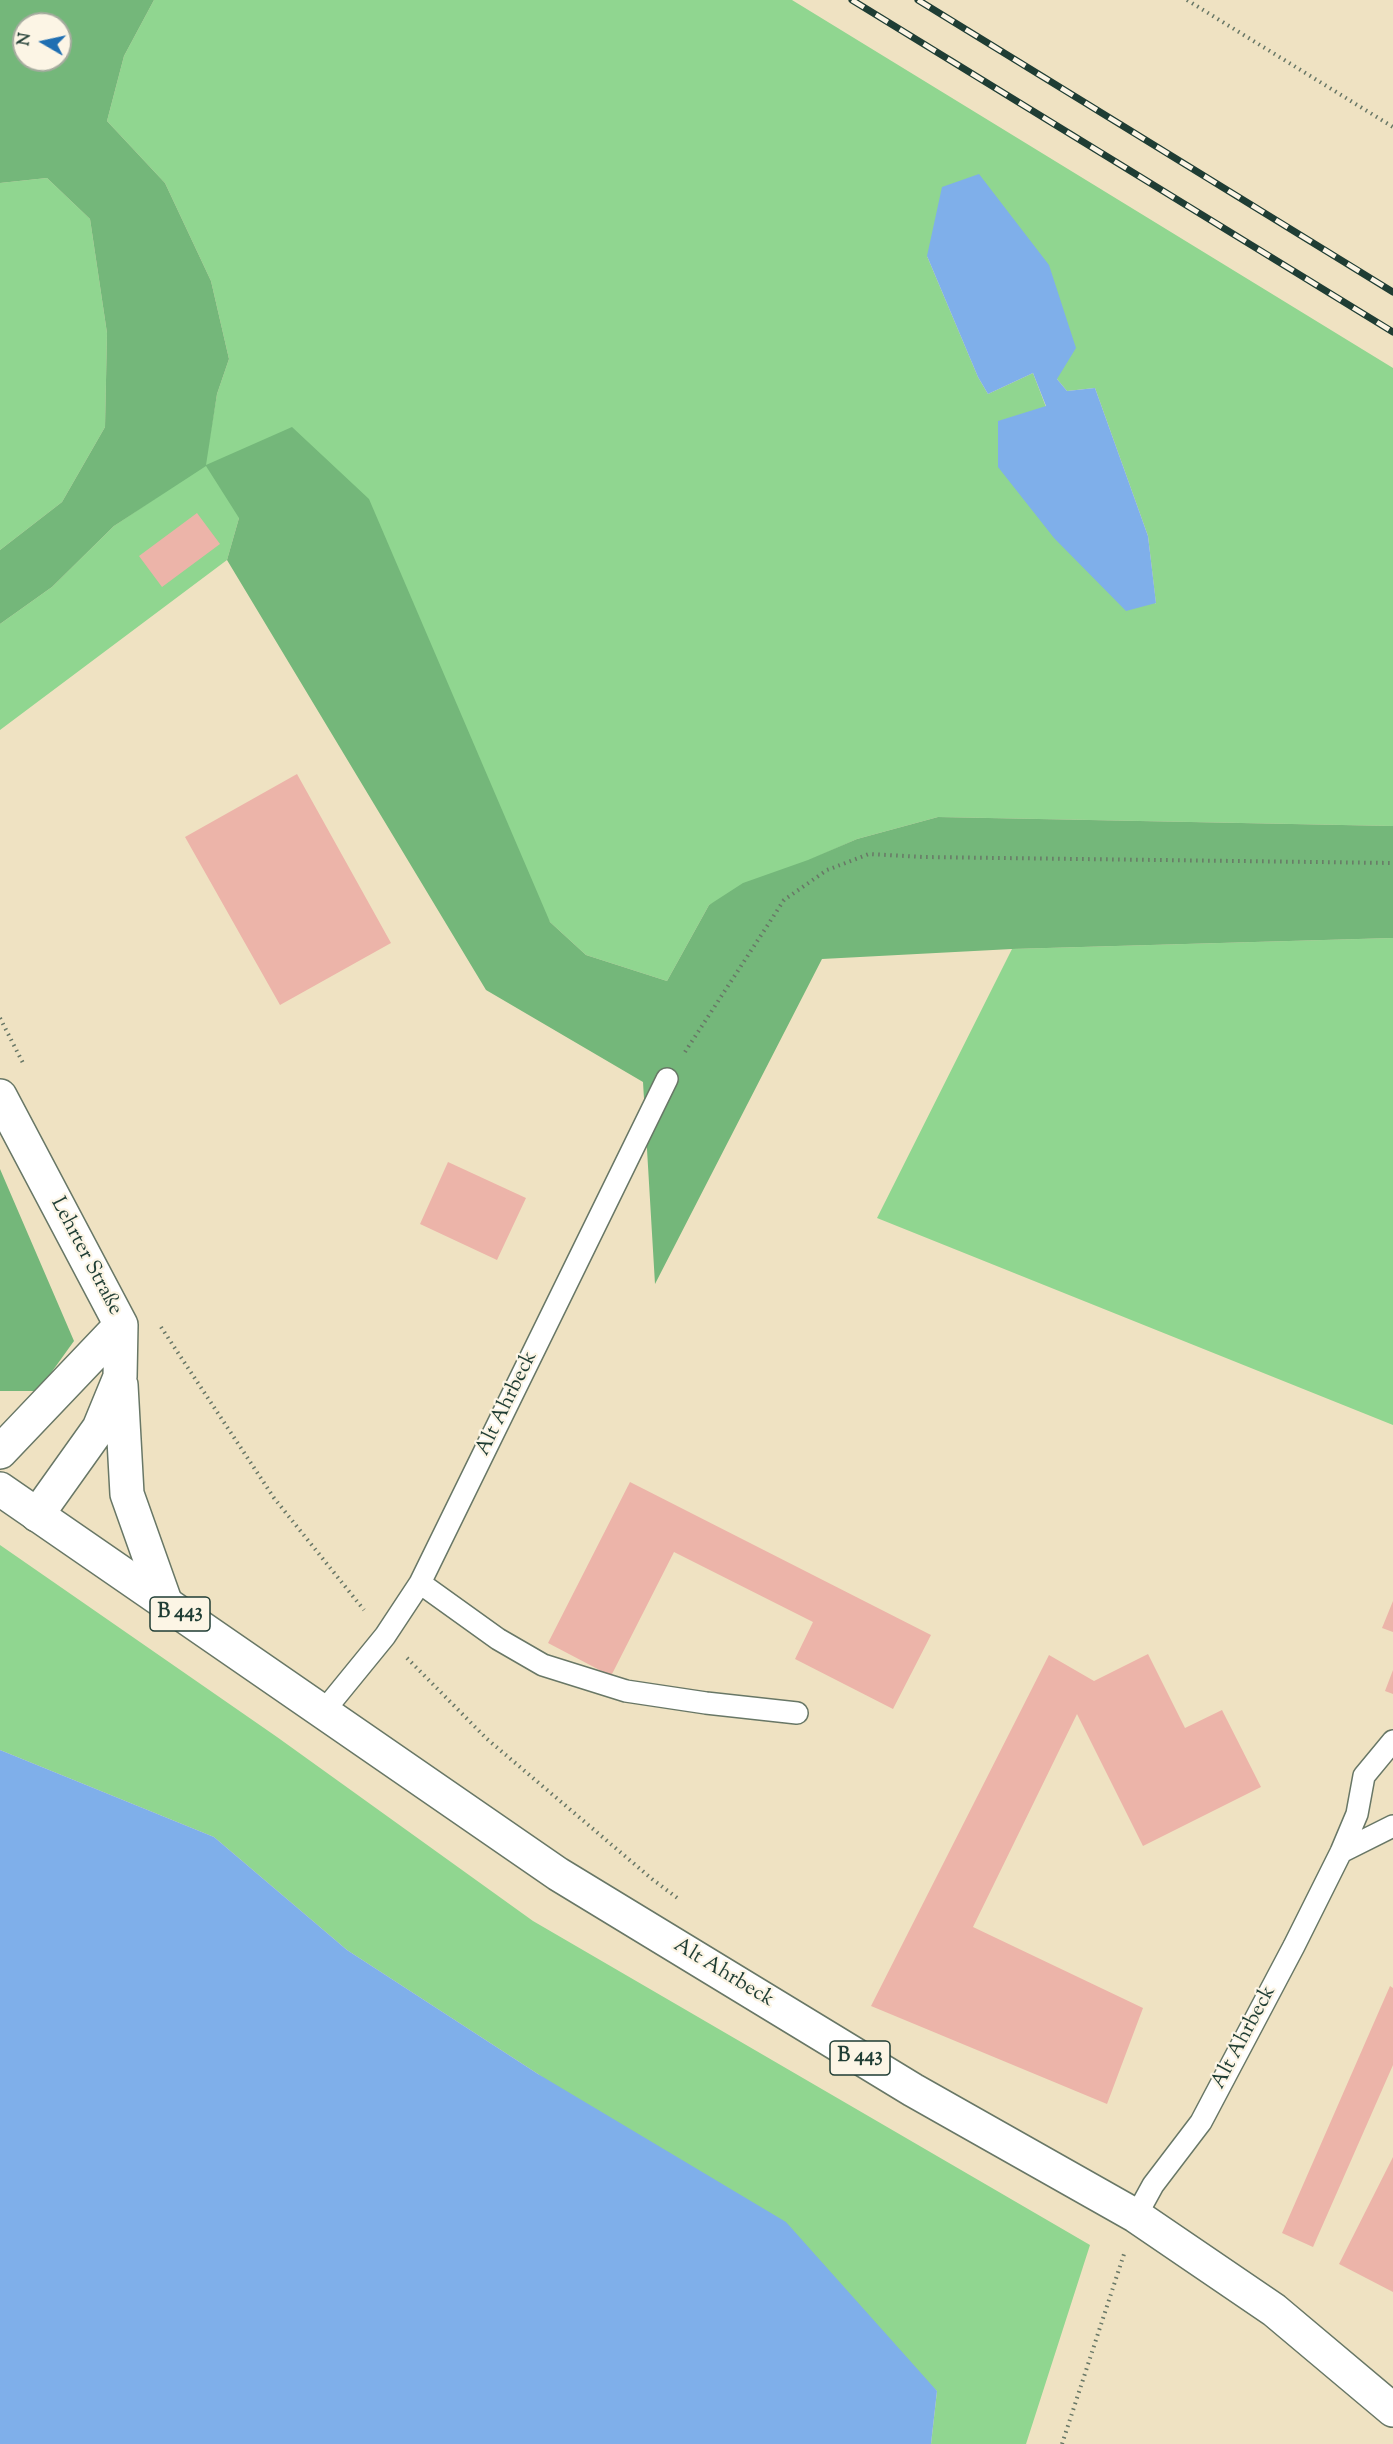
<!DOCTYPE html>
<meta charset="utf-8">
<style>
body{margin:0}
#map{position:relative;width:1393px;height:2444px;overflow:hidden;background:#efe2c2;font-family:"Sorts Mill Goudy",serif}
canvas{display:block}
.north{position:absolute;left:12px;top:12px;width:60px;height:60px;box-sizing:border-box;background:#fcf5e5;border:2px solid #a4ab9e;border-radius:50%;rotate:279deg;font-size:16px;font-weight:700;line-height:24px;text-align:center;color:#1f3d34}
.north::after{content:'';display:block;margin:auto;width:21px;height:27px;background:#1f6fb2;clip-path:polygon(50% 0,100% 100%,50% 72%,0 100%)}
</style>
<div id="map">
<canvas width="1393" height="2444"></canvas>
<div class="north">N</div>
</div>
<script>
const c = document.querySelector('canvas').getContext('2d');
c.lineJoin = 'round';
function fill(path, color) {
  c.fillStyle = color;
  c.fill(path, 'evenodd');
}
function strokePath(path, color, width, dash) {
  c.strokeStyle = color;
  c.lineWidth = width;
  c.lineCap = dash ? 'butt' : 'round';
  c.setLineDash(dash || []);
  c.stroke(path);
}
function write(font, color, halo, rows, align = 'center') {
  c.font = font + ' "Sorts Mill Goudy",serif';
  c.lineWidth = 4.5;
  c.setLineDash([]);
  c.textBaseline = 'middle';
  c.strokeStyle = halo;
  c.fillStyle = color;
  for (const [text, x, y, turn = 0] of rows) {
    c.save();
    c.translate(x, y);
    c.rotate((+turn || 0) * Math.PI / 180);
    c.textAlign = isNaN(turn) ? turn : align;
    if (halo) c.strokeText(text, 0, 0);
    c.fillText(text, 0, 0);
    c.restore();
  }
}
fill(new Path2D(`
 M154 0H792L1393 368V826L938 817 857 839 709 905 667 981 586 955 550 922 239 518 227 560 0 730V624L52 587 114 526 205 465 217 394 229 359 211 281 165 183 107 121 124 56ZM927 256 1057 379 1067 391 1095 388 1148 536 1156 604 1046 407 1033 373 988 394 978 377Z
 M47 178 90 219 107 333 105 427 62 502 0 550V183Z
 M1393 938V1425L877 1218 1012 949Z
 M0 1545 277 1737 533 1921 1090 2245 1026 2444H931L937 2391 538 2074 347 1950 214 1837 0 1750Z`), '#90d690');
fill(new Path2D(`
 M0 0H154L124 56 107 121 165 183 211 281 229 359 217 394 206 465 292 427 369 499 550 922 586 955 667 981 709 905 743 883 808 860 857 839 938 817 1393 826V938L1012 949 822 959 655 1284 643 1082 486 990 227 560 239 518 206 466 114 526 52 587 0 624V550L62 502 105 427 107 333 90 219 47 178 0 183ZM24 24H60V60H24Z
 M0 1169 74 1341 38 1391H0Z`), '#74b77a');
fill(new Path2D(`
 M979 174 1049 265 1076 348 1057 379 1067 391 1095 388 1148 536 1156 603 1126 611 1054 538 998 467V421L1046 406 1033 373 988 394 978 377 927 256 942 187Z
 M0 1750 214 1837 347 1950 538 2074 786 2222 937 2391 931 2444H0Z`), '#7fafea');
fill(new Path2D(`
 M197 513 220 544 162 587 139 556Z
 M297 774 391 943 280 1005 185 837Z
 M448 1162 526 1198 497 1260 420 1224Z
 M630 1482 931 1635 893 1709 795 1659 813 1622 674 1552 611 1676 548 1643Z
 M1393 1601V1632L1382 1628Z
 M1148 1654 1185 1728 1222 1710 1261 1787 1143 1846 1077 1714 973 1927 1143 2008 1107 2104 871 2006 1049 1655 1094 1681Z
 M1393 1670V1694L1385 1691Z
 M1390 1986 1393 1988V2065L1313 2247 1282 2233Z
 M1393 2157V2292L1339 2264Z`), '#ecb4a9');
const lane = new Path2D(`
 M420 1583 498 1639 543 1665 626 1691 706 1703 797 1713
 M323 1712 385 1636 420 1583 667 1079
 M1341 1852 1393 1826
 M1136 2216 1153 2185 1201 2122 1294 1946 1341 1852 1357 1814 1364 1776 1393 1741`);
const street = new Path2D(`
 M0 1096 121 1325 120 1377 99 1428 37 1515
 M121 1385 127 1494 166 1604
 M0 1452 121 1325`);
const primary = new Path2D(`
 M0 1489 558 1874 913 2090 1136 2216 1274 2310 1393 2410`);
strokePath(lane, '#687766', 24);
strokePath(street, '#687766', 36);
strokePath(primary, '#687766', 36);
strokePath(new Path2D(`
 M1187 0 1393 127
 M0 1018 24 1065
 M685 1052 784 900 827 870 869 854 923 857 1393 863
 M161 1327 274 1498 364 1610
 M407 1658 487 1739 652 1879 680 1900
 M1062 2444 1124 2254`), '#687766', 4, [1.5, 4.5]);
strokePath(lane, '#fff', 21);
strokePath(street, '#fff', 33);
strokePath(primary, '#fff', 33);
const rail = new Path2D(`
 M852 0 1393 332
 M918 0 1393 292`);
strokePath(rail, '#1f3d34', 7);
strokePath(rail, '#fcf5e5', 4.5, [14]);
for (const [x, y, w] of [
 [180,1614,60],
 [860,2058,60]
]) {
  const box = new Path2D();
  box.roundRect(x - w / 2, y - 17, w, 34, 4.5);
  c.fillStyle = '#fcf5e5';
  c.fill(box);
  strokePath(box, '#1f3d34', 1.5);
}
write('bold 20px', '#1f3d34', null, [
 ["B 443",180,1614],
 ["B 443",860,2058]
]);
write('21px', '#1f3d34', '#fcf5e5', [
 ["Lehrter Straße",85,1257,62],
 ["Alt Ahrbeck",508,1404,-64],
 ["Alt Ahrbeck",723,1974,31],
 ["Alt Ahrbeck",1245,2038,-62]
]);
</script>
